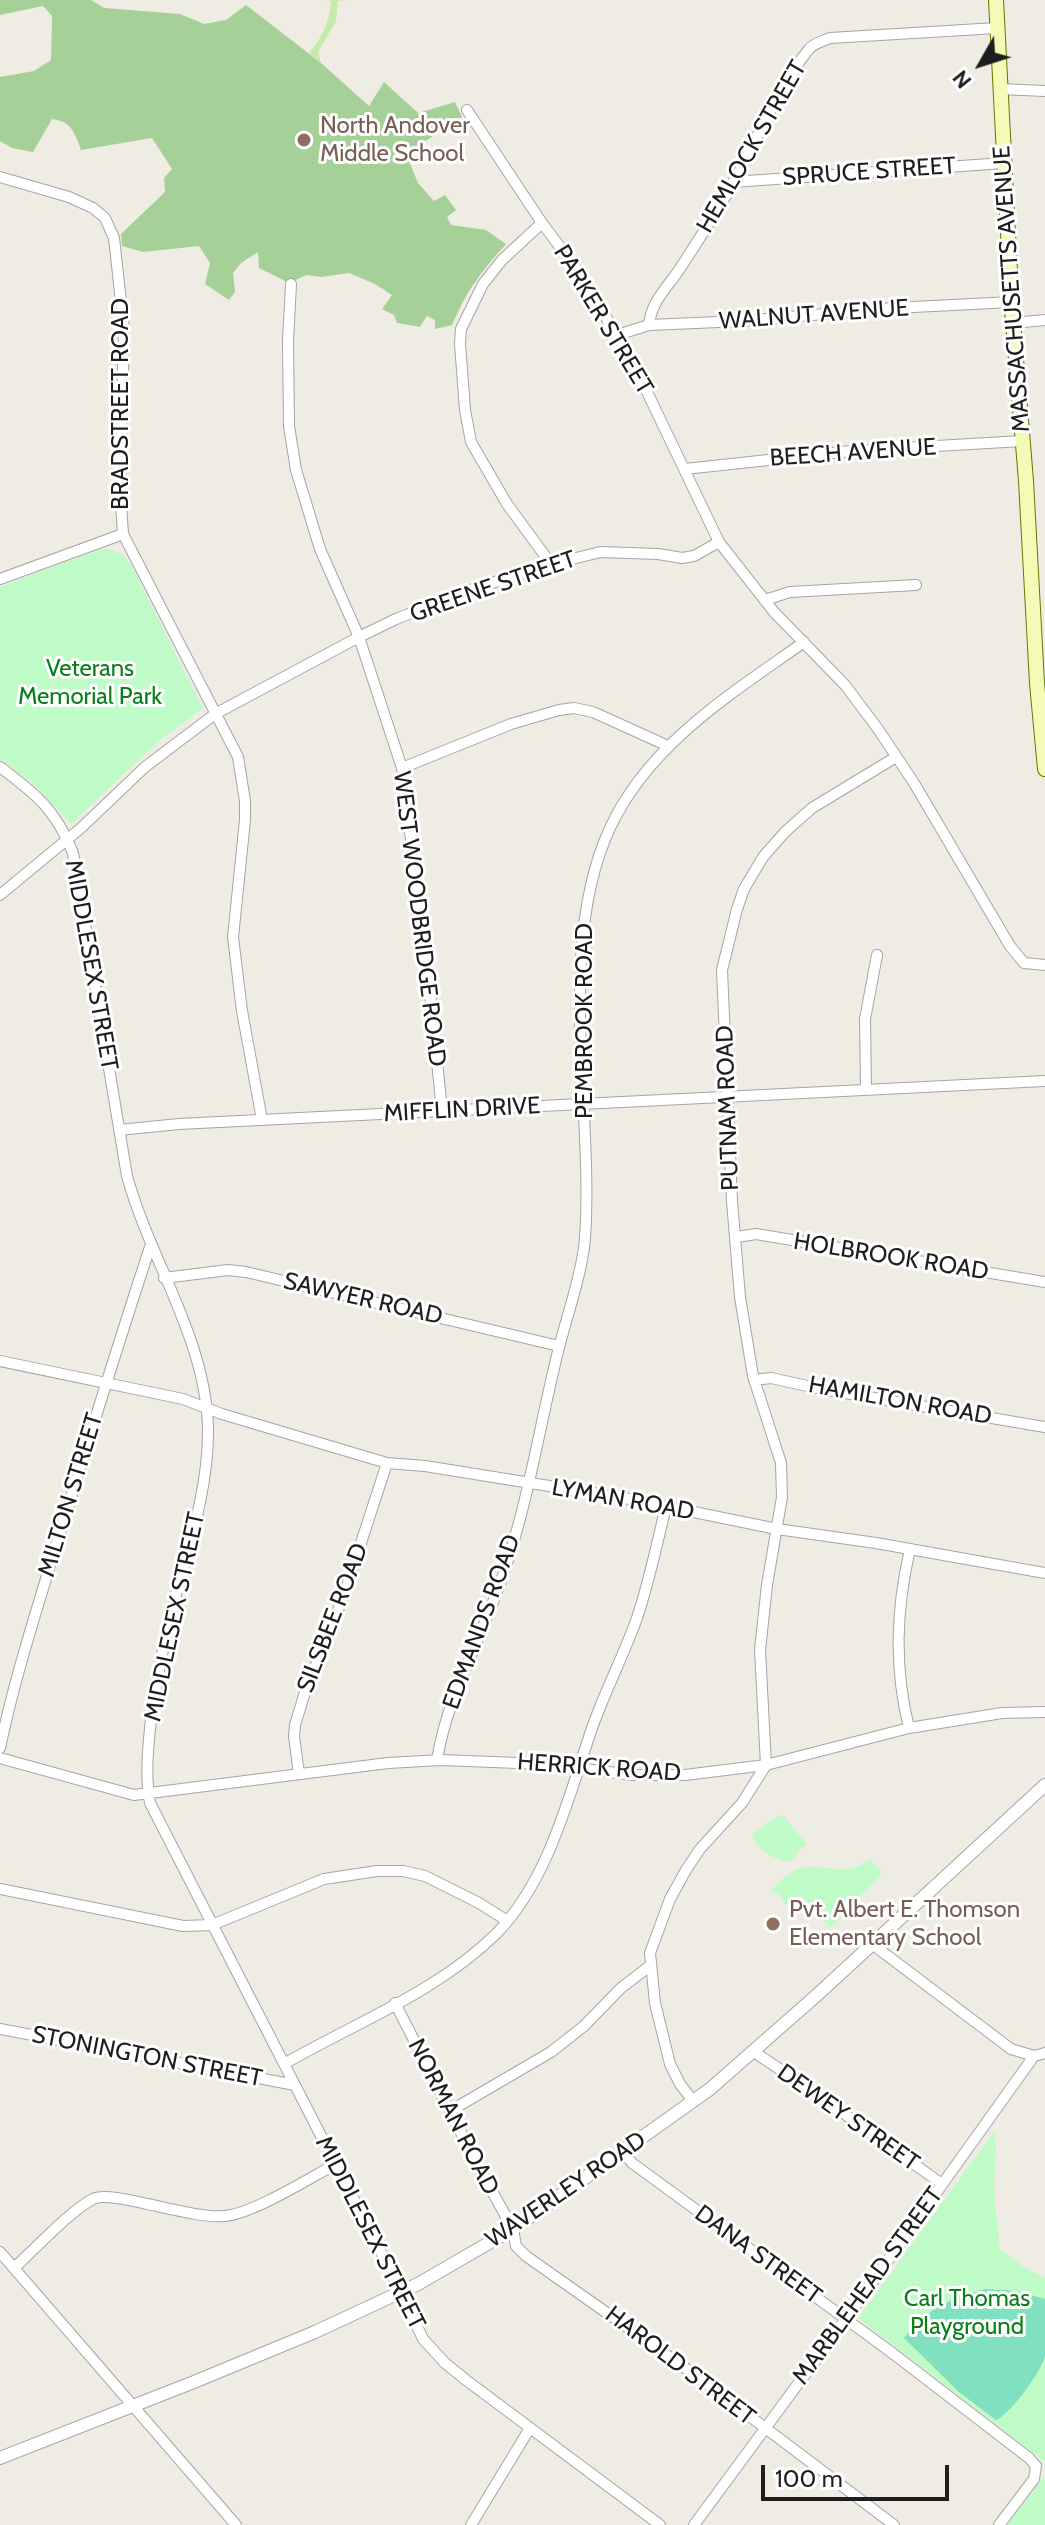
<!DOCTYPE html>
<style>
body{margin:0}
#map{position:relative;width:1045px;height:2525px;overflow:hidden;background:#efece4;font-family:Cabin,sans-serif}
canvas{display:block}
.north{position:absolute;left:941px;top:24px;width:80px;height:80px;-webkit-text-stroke:6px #fff;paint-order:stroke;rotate:231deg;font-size:22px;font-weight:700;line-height:32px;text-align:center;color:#1e1e1e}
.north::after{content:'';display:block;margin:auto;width:28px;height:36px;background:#1e1e1e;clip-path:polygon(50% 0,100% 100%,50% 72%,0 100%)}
.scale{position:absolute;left:761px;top:2465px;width:188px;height:36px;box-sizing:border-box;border:4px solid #1e1e1e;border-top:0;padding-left:10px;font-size:24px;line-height:28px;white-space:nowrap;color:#1e1e1e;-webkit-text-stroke:6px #fff;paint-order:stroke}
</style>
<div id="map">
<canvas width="1045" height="2525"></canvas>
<div class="north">N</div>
<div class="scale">100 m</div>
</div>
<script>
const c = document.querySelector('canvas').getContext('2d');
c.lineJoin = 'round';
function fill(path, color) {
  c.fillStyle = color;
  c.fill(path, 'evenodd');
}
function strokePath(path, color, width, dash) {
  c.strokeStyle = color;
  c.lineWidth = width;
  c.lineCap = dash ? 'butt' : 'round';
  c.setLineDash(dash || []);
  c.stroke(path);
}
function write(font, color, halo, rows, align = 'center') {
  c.font = font + ' Cabin,sans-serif';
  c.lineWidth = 6;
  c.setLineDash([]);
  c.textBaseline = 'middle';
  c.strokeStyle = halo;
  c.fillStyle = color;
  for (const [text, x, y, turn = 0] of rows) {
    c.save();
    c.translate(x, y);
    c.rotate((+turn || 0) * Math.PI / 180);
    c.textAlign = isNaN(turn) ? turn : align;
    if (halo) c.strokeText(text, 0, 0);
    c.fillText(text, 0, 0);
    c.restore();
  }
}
fill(new Path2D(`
 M324 0H347L338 1 336 21 318 52 321 63 309 53C322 38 330 21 331 1Z`), '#c6eba8');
fill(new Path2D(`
 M0 0H91L104 8 180 14 204 24 226 20 246 5 321 63 369 106 384 82 418 113 455 102 462 117 406 154 418 183 434 201 445 195 456 210 447 217 451 225 486 230 506 244C481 272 467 290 452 325L435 329V320L427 316 420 327 397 323 394 315 382 309 392 295 375 284 349 273 321 277 306 275 289 283 259 268 258 252 241 263 233 273 235 292 229 300 205 284 210 263 199 246 143 252 122 246 121 234 165 192 164 178 172 169 152 138 81 150C75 133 71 121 52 119L33 152 12 148 0 141V77L34 71 51 60 52 16 43 6 0 15Z`), '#a5d097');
fill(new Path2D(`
 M108 549 123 555 131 565 203 708 159 741 71 824 36 786 0 758V587L98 550Z
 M783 1815 807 1844 796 1853 798 1856 787 1862C771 1857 759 1852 752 1834L773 1819Z
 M870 1859 881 1871V1875L840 1915 841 1917 830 1928 800 1894 785 1906 781 1896 770 1891C778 1884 786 1875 795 1870 820 1859 840 1881 870 1859Z
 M994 2132 996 2143 994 2194 1000 2249 1028 2270 1045 2277V2462L858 2318Z
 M1045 2476V2525H1007Z`), '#bffbc7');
fill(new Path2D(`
 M985 2289 1017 2291 1045 2299C1045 2315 1045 2341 1045 2356 1041 2372 1011 2413 996 2420L959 2392 904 2338C930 2307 947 2300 985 2289Z`), '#80e0c0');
const minor = new Path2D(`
 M1000 89 1045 91
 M467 110 542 223 572 263 617 335 637 371 719 542
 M0 177 69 197 93 208 105 218 114 238 124 329 120 490 123 534 238 757 245 801V820L233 937 242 1011 262 1120
 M733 182 1004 163
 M542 223 502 260 483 284 461 329 460 344 465 410 471 442 507 504 551 564
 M291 284 288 341 289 426 296 470 320 549 359 637 402 768 429 982 442 1111
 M1013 323 1045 320
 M649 325C651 301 668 287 681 267 699 239 717 212 733 183 758 138 777 89 809 49 814 43 823 41 830 38L997 28
 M617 335 649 325 742 321 894 308 1012 302
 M685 469 851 451 1022 441
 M0 579 123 534
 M765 600 790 592 916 585
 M0 767C36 794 56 810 73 853L127 1176C150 1260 206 1339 208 1428 209 1493 185 1556 170 1618 162 1651 156 1685 151 1719 148 1747 145 1775 150 1803L392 2274 423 2339 445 2363 466 2380 660 2525
 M402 768 511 724 559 710 574 708 593 712 668 746
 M0 895 81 828 145 767 215 714 359 637 396 619 467 591 551 564 601 552 658 554 682 558 694 556 719 542 774 612 845 685 878 729 914 783 1010 946 1024 963 1045 965
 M866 1088 865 1019 877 955
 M119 1130 179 1124 1045 1081
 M737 1237 756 1234 1045 1282
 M164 1278 228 1270 246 1272 559 1346
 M0 1361 183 1399 222 1414 387 1463 425 1466 630 1499 777 1529 876 1543 1045 1573
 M754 1380 771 1378 821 1389 1045 1427
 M909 1728C894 1667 896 1610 910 1549
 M0 1748C15 1676 38 1606 59 1536 89 1438 119 1341 151 1244
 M0 1758 134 1795 388 1763 441 1760 544 1764 633 1775H685L766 1765 909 1728 1002 1713 1045 1712
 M437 1760C448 1692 482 1639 503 1575 527 1506 538 1435 555 1364 563 1326 582 1277 585 1238 594 1110 555 946 610 828 649 744 731 694 804 642
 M299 1774 294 1736 295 1725 305 1692 344 1595 387 1463
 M0 1889 183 1926 212 1925 324 1879 377 1871H403L425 1876 479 1903 506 1920
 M872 1944 1011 2049 1034 2056
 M395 2003 477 2164 513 2229 516 2246 526 2256 695 2375 894 2525
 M0 2029 295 2085
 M754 2052 811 2090 942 2184
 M284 2064C355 2023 437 1992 496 1934 548 1881 568 1799 591 1731 604 1693 623 1657 637 1618 649 1582 657 1544 666 1506
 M693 2101 680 2084 670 2064 655 2003 650 1953 670 1899 686 1870 700 1849 742 1803 766 1765 760 1650 767 1585 782 1497 781 1463 753 1376 740 1297 732 1201 722 970 737 909 744 889 763 857 785 832 812 808 896 757
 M450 2111 551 2052 584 2026 621 1988 651 1965
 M624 2153 632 2163 891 2352 1029 2458 1036 2466 1034 2479 999 2525
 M0 2252 236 2525
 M14 2268C35 2249 70 2211 93 2199 111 2189 192 2220 225 2216 254 2213 308 2179 336 2164
 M471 2525 530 2428
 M694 2525 851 2312 1034 2056 1045 2053`);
const tertiary = new Path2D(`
 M0 2458 194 2382 315 2332 418 2284 513 2229 710 2089 817 1995 1045 1785`);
const secondary = new Path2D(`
 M996 0 1012 310 1026 481 1037 683 1045 769`);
strokePath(minor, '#a5a5a5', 12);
strokePath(tertiary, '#a5a5a5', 14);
strokePath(secondary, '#657802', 16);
strokePath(minor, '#fff', 10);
strokePath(tertiary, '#fff', 12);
strokePath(secondary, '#f4fbb6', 14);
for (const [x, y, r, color] of [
 [304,140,8,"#8d6e63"],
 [773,1924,8,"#8d6e63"]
]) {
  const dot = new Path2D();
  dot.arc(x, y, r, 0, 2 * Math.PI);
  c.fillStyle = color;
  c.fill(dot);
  strokePath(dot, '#fff', 3);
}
write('24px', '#785e54', '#fff', [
 ["North Andover",320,126],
 ["Middle School",320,154],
 ["Pvt. Albert E. Thomson",789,1910],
 ["Elementary School",789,1938]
], 'left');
write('24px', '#1e1e1e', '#fff', [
 ["HEMLOCK STREET",752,147,-60],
 ["SPRUCE STREET",869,172,-4],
 ["MASSACHUSETTS AVENUE",1012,289,-94],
 ["WALNUT AVENUE",814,315,-4],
 ["PARKER STREET",603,320,59],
 ["BRADSTREET ROAD",121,404,-90],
 ["BEECH AVENUE",853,453,-4],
 ["GREENE STREET",493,587,-19],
 ["WEST WOODBRIDGE ROAD",419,919,83],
 ["MIDDLESEX STREET",91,965,80],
 ["PEMBROOK ROAD",585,1021,-90],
 ["PUTNAM ROAD",728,1108,-92],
 ["MIFFLIN DRIVE",462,1110,-3],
 ["HOLBROOK ROAD",891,1257,9],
 ["SAWYER ROAD",363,1299,13],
 ["HAMILTON ROAD",900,1401,10],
 ["MILTON STREET",71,1495,-73],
 ["LYMAN ROAD",623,1500,10],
 ["MIDDLESEX STREET",175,1617,-78],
 ["SILSBEE ROAD",333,1618,-69],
 ["EDMANDS ROAD",482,1622,-70],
 ["HERRICK ROAD",599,1768,4],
 ["STONINGTON STREET",147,2057,11],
 ["NORMAN ROAD",453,2117,63],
 ["DEWEY STREET",848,2118,35],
 ["WAVERLEY ROAD",566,2190,-34],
 ["MIDDLESEX STREET",370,2233,63],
 ["DANA STREET",758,2255,36],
 ["MARBLEHEAD STREET",868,2286,-54],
 ["HAROLD STREET",680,2366,37]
]);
write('24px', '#097f19', '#fff', [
 ["Veterans",90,669],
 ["Memorial Park",90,697],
 ["Carl Thomas",967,2299],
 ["Playground",967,2327]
]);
</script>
